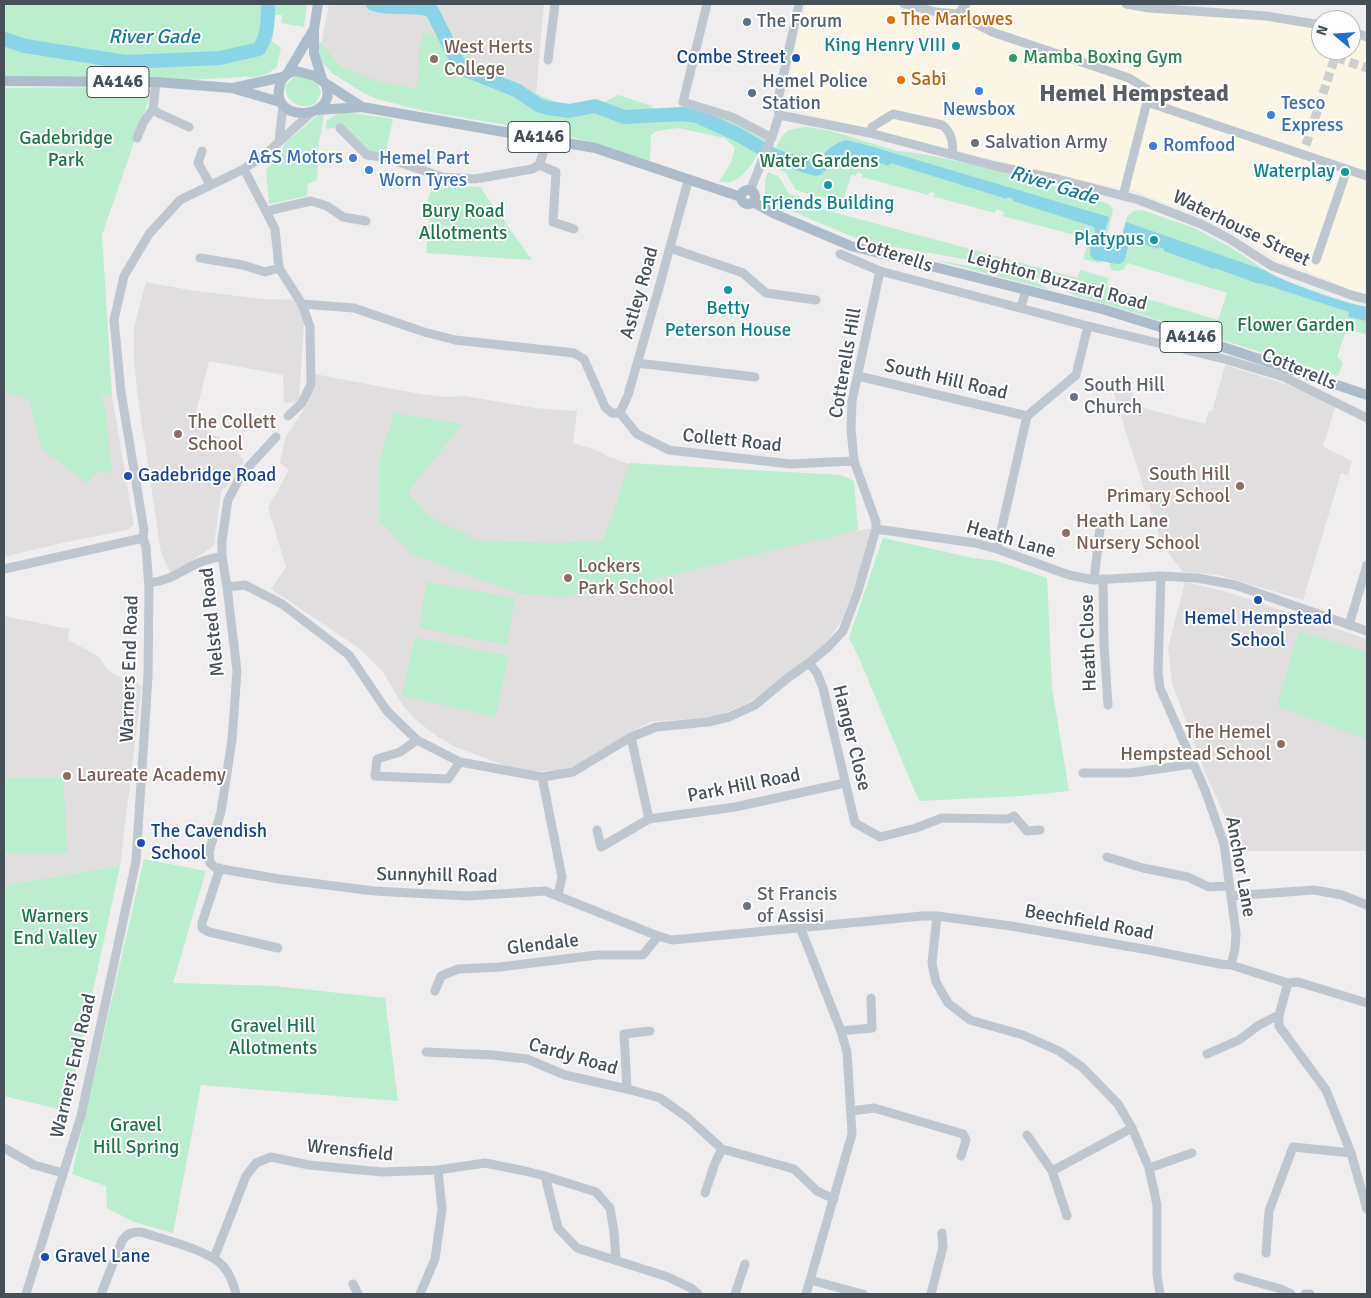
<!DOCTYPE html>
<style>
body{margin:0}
#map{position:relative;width:1371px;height:1298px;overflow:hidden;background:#efeded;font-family:Signika,sans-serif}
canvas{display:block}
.frame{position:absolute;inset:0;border:5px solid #465059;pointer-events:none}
.north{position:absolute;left:1311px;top:10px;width:50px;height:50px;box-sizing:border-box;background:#fff;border:1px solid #b5b9bd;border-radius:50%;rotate:288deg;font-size:14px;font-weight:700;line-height:20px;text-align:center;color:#465059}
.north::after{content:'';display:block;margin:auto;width:18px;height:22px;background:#1e6ed8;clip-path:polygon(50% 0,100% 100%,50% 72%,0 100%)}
</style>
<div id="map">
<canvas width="1371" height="1298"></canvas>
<div class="frame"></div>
<div class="north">N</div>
</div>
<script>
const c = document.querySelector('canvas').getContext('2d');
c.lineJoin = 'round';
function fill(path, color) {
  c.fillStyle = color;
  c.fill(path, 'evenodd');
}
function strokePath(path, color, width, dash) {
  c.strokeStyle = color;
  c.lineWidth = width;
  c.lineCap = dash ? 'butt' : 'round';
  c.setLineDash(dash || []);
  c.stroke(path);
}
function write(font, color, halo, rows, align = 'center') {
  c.font = font + ' Signika,sans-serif';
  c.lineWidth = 4;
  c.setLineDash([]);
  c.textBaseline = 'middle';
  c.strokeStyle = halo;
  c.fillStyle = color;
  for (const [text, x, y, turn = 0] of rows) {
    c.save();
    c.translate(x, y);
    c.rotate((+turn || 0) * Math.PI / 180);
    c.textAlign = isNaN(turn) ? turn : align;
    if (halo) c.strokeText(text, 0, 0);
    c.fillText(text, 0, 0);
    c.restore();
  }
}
fill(new Path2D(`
 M806 4H1149L1321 25V50H1351V31L1367 37V293H1357L1324 278 1277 260 1220 222 1176 207 1126 187 1110 186 1073 179 812 115 794 108 787 100 792 64Z`), '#fbf5e5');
fill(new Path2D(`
 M329 4H544L534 115 376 84 337 69 321 44Z
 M146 282 189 290 262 299 297 300 304 323 299 402 284 403 283 375 209 361 193 424 230 443 244 461 240 472 221 491 214 546 171 574 161 552 137 391 134 357V330L137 315Z
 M1226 365 1291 386 1336 405 1323 446 1329 450 1352 461 1348 475 1341 473 1303 600 1219 575 1183 572 1162 545 1111 385 1133 391 1132 405 1205 424 1209 411H1212L1224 369Z
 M314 374 420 394 447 397 465 396 534 408 577 411 573 443 596 450 607 456 648 471 847 522 850 532 872 528 873 536 842 620 819 653 760 695 743 705 721 715 699 719 652 721 636 729 590 758 573 767 560 770 521 772 456 747 438 737 417 721 403 706 383 672 360 649 271 589 286 567 268 508 289 470 280 463 285 438 308 403Z
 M4 389 112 395 134 525 127 530 57 544 4 557Z
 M1185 582 1227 592 1367 639V851H1241L1206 775 1172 683 1168 648Z
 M4 616 69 629 68 640 98 656 108 670 112 673 122 678 137 679 138 685H142L120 866 4 885Z`), '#e0dede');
fill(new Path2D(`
 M4 4H307L304 27 281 23 282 15H275L272 42 281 47 277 67C269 74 258 78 247 77L246 76 241 77 156 82 4 81Z
 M424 32 436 36 441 44 472 54 469 67 564 105 592 108 618 95 652 106V108L659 110 684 112 688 108 735 120 766 139C757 154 748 176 731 182 727 183 722 182 719 182L731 162 735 148 725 138 678 128 657 131 651 135 650 161 565 135 424 111 377 99 364 93 333 74 321 61 318 44 320 42 340 66 377 81 416 89 420 66 418 55Z
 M295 76H299L317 82 321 93 315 104C301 111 283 101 286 85Z
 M136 87 150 96 102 235 112 395H101L106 411 112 474 99 470 87 483 42 449 29 399 4 392V88Z
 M347 112 393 119 386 151 368 152 341 127 326 129V121L337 114Z
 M318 115H324L319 142 317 180 308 184 307 196 269 204 266 170 280 154 285 143Z
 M807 127 831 131 897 151 917 153 972 164 1028 179 1086 195 1110 205 1113 210 1106 239 1119 243 1127 216 1134 211 1142 210 1194 228 1230 247 1253 262 1264 270 1278 278 1349 303 1367 307V335L1347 328 1337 357 1343 362 1338 376 1106 304 1079 297 1023 271 1017 262 1078 278 1080 270 1109 278 1107 287 1218 320 1227 293 1128 263 1123 270C1107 274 1109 264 1112 253H1116L1117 250 1105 247 1100 263 1083 259 1089 239 1080 236 1081 232 1076 231 1075 235 1003 216 1004 212 996 209 995 213 935 197H934L935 193 930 192 928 195 862 177V174L857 172 856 176 851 175 844 198 832 199 809 195V194L796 190C785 174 791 172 770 166 774 155 778 135 790 130 795 128 802 128 807 127Z
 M768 172 779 177 789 194 819 202 818 208 1011 260 1004 266 998 265 872 243 851 236 775 204 765 194V180Z
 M433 184 480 187 532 260 426 253 430 213 428 199Z
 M935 260 998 271 1008 269 1018 272 1050 290Z
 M394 413 462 424 408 492 427 515 480 541 559 543 603 540 615 508 629 463 841 475 854 481 858 530 609 590 562 597 521 594 411 554 380 521V458Z
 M883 538 973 558 997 561 1047 578 1052 688 1069 791 1020 796 919 801 859 658 849 638Z
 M427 582 515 598 507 645 419 628Z
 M1299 631 1367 652 1366 739 1277 706Z
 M415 637 509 656 495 717 402 695Z
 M4 778H63L68 853H4Z
 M144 859 206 871 173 983 275 986 385 998 398 1101 201 1085 173 1233 134 1222 107 1208 106 1186 72 1174Z
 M120 866 67 1111 4 1096V885Z`), '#bbedcf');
fill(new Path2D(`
 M846 140 863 144 1109 217C1106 230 1101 238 1098 250L1103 252 1102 256 1095 254 1097 240 1094 227 1013 201V199L1007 197V199L894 164 891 163 888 166 882 163H869L868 159 869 156 854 151 846 161 818 173 816 170C820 155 830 145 846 140Z
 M1126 222 1264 270C1291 285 1337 301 1367 307V321L1348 317 1349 312 1260 283 1259 284 1215 268 1214 269 1164 251V249L1159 247 1158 249 1130 239 1118 259 1111 258 1112 254 1117 255Z`), '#8ad4e8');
strokePath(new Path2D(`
 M373 4C392 11 413 3 432 11L457 61 466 70 518 91 538 105 548 108 569 111 595 106 624 117 683 114 697 116 737 134 775 156 816 169 842 149 879 157
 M4 39 25 46 126 62 220 58 259 49C268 35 268 20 268 4
 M1099 241 1097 253 1118 257 1121 247`), '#8ad4e8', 14);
strokePath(new Path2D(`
 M1306 145 1335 57 1367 68`), '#cdcecf', 9, [9, 4.5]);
strokePath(new Path2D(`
 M707 4 683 102 732 117 772 138
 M904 4 936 12 958 14 992 32 1129 78 1147 89V102L1123 196
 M1126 4 1149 8 1266 16 1321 25
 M958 14 966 4
 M1351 31 1367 37
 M548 60 555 4
 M156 82 153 109 158 113 189 127
 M1147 102 1367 176
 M779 115 870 133 995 166 1058 179 1139 200 1201 224 1228 238 1272 266 1354 296 1367 299
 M340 128 367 155 387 158 442 177 475 179 532 169 539 165 544 151 545 138
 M870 133 872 127 893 114 942 125C951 131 954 144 952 154
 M137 138 143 123 153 109
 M279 141 283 106
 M202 151 198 163 210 184
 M539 165 556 172 553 222 574 229
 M244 169 275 229 279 268 302 304 310 327 311 384 302 403 288 416
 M750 191 774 131 779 115 777 104 799 4
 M267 211 311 201 327 206 343 217 366 221
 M670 248 743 273 766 293 816 300
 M840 254 880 271 1088 326 1228 360 1284 377 1367 418
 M200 258 243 265 265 272 279 268
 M1316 260 1347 169
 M302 304 354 308 424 332 455 340 574 353 584 359 605 407 612 413H620
 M1021 307 1026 290
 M637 363 755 377
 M858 376 1027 416
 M620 413 637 434 669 450 790 464 854 461
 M620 413 628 395 658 291 688 181
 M276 437 241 475 228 500 222 540V556L227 587 237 671 232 740 221 812 209 852 210 863 216 868 279 879 374 891 468 896 545 891 658 936 672 940 922 916H937L1011 926 1149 950 1220 964 1231 965 1288 983 1298 982 1367 1003
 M876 529 975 543 997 549 1069 575 1094 580 1161 576 1197 578 1235 585 1367 631
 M997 549 1027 416 1076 375 1088 326
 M4 569 143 538
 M1161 576 1158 672 1160 688 1205 790 1224 844 1236 933 1235 949 1231 965
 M1103 579 1104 645 1108 705
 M1094 580 1100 529
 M149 583C174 580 182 569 203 561 209 559 216 558 222 556
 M227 587 245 585 282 604 349 655 387 711 417 740 460 762 542 777 573 772 631 737 656 727 708 722 729 717 755 705 789 677 809 663 828 647 843 631 858 591 876 529V522L854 461 851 428 852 401 880 271
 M1349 625 1367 565
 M809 663 817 673 823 688 855 823 880 837 916 828 942 818 1008 819 1014 816 1027 831 1040 830
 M631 737 649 819
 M417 740 400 752 377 759 375 776 448 779 460 762
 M1083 773H1130L1193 764
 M542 777 562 877 558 895
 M597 830 601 847 649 819 735 807 845 783
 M1107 857 1143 868 1188 877 1209 887 1229 886
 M220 868 202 923V928L209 932 278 948
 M1231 896 1314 890 1342 895 1367 905
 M937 916 932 963 936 982 948 1003 970 1020 1023 1035 1059 1051 1082 1067 1118 1104 1132 1128 1149 1168 1157 1205V1275L1160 1294
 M800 927 841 1031 847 1052 852 1134 806 1294
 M1288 983 1279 1015V1026L1326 1090 1351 1153 1367 1209
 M435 991 441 976 458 969 500 967 597 955H643L658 936
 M841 1031 872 1028 871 998
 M426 1052 492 1055 527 1059 565 1075 627 1089 660 1098 688 1118 722 1149 794 1169 817 1191 834 1199
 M1207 1054 1239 1040 1259 1025 1279 1015
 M627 1089 624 1034 650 1031
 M852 1111 874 1108 963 1134 966 1140 961 1156
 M1027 1135 1052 1171 1067 1216
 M4 1148 34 1165 63 1173
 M1149 1168 1192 1153
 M1052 1171 1132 1128
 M545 1176 558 1228 577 1248 668 1277 691 1288 698 1294
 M705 1193 715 1163 722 1149
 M1266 1253 1269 1211 1293 1147 1351 1153
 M214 1258 246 1176 256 1163 271 1157 309 1165 382 1172 438 1170 485 1163 525 1171 545 1176 596 1192 610 1208 614 1232 616 1260
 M1238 1277 1281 1289 1291 1294
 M810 1280 863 1294
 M353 1284 358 1294
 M26 1294 81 1116 136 861 148 676 149 588 146 547 143 538 144 530 121 392 114 320 124 276 149 234 180 200 244 169 269 151 312 112
 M101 1294 122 1241C127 1233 132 1232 141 1232 162 1239 209 1250 223 1266 230 1274 234 1285 236 1294
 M420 1294 435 1259 442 1209 438 1170
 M735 1294 745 1264
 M931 1294 943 1247 942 1233
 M1305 1294H1310`), '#bec7cf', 9);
strokePath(new Path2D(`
 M318 4 314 29V53L322 79
 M296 71 315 76 325 83C342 120 268 125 280 85 282 76 288 72 296 71Z
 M287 74 312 32
 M4 81 156 82 232 88 280 102
 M325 83 362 107
 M233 88 283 77
 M318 110 362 107 595 148 741 197
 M741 197a7 7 0 1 1 14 0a7 7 0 1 1-14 0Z
 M753 202 775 214 851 246 1102 309 1196 338 1367 395`), '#adbccb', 10);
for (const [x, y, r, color] of [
 [891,20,5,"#e8710a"],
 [747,22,5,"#5c6f8a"],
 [956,46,5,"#0f9aa8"],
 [796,58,5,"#1a4fb4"],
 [1013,58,5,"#2e9e5b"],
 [434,59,5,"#8d6e63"],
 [901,80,5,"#e8710a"],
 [979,91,5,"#3f7fe0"],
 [752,93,5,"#5c6f8a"],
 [1271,115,5,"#3f7fe0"],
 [975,143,5,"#6b7280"],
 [1153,146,5,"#3f7fe0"],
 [353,158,5,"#3f7fe0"],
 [369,170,5,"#3f7fe0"],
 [1345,172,5,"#0f9aa8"],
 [828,185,5,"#0f9aa8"],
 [1154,240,5,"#0f9aa8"],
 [728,290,5,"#0f9aa8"],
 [1074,397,5,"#6b7280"],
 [178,434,5,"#8d6e63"],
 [128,476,5,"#1a4fb4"],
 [1240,486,5,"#8d6e63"],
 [1066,533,5,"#8d6e63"],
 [568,578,5,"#8d6e63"],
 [1258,600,5,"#1a4fb4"],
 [1281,744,5,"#8d6e63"],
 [67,776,5,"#8d6e63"],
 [141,843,5,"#1a4fb4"],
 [747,906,5,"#6b7280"],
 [45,1257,5,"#1a4fb4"]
]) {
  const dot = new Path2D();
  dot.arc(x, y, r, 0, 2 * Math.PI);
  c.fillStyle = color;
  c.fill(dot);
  strokePath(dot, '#fff', 2);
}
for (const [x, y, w] of [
 [118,82,62],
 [539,137,62],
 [1191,337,62]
]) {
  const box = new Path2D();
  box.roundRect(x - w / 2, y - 15.5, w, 31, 4);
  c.fillStyle = '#fff';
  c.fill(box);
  strokePath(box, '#465059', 1);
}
write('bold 18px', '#465059', null, [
 ["A4146",118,82],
 ["A4146",539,137],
 ["A4146",1191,337]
]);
write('19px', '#c56008', '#fff', [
 ["The Marlowes",901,20],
 ["Sabi",911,80]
], 'left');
write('19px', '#4e5e75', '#fff', [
 ["The Forum",757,22],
 ["Hemel Police",762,82],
 ["Station",762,104]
], 'left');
write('19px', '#0d838f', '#fff', [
 ["King Henry VIII",946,46],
 ["Waterplay",1335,172],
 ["Friends Building",828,204,"center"],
 ["Platypus",1144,240],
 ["Betty",728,309,"center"],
 ["Peterson House",728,331,"center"]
], 'right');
write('19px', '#785e54', '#fff', [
 ["West Herts",444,48],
 ["College",444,70],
 ["The Collett",188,423],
 ["School",188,445],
 ["South Hill",1230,475,"right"],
 ["Primary School",1230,497,"right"],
 ["Heath Lane",1076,522],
 ["Nursery School",1076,544],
 ["Lockers",578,567],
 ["Park School",578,589],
 ["The Hemel",1271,733,"right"],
 ["Hempstead School",1271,755,"right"],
 ["Laureate Academy",77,776]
], 'left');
write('19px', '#164399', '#fff', [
 ["Combe Street",786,58,"right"],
 ["Gadebridge Road",138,476],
 ["Hemel Hempstead",1258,619,"center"],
 ["School",1258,641,"center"],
 ["The Cavendish",151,832],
 ["School",151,854],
 ["Gravel Lane",55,1257]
], 'left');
write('19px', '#27864d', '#fff', [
 ["Mamba Boxing Gym",1023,58]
], 'left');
write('19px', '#366cbe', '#fff', [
 ["Tesco",1281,104],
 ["Express",1281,126],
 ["Newsbox",979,110,"center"],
 ["Romfood",1163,146],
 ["A&S Motors",343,158,"right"],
 ["Hemel Part",379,159],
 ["Worn Tyres",379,181]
], 'left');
write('19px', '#197849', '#fff', [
 ["Gadebridge",66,139],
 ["Park",66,161],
 ["Water Gardens",819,162],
 ["Bury Road",463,212],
 ["Allotments",463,234],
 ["Flower Garden",1296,326],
 ["Warners",55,917],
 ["End Valley",55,939],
 ["Gravel Hill",273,1027],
 ["Allotments",273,1049],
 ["Gravel",136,1126],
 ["Hill Spring",136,1148]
]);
write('19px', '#5b616d', '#fff', [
 ["Salvation Army",985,143],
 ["South Hill",1084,386],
 ["Church",1084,408],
 ["St Francis",757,895],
 ["of Assisi",757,917]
], 'left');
write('19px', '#465059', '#fff', [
 ["Waterhouse Street",1241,229,26],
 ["Cotterells",894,255,18],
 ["Leighton Buzzard Road",1057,281,15],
 ["Astley Road",640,293,-74],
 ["Cotterells Hill",846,363,-80],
 ["Cotterells",1299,370,23],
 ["South Hill Road",946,380,13],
 ["Collett Road",732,441,6],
 ["Heath Lane",1011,540,16],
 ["Melsted Road",213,622,-96],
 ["Heath Close",1089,643,-92],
 ["Warners End Road",130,669,-88],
 ["Hanger Close",851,738,76],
 ["Park Hill Road",744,786,-11],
 ["Anchor Lane",1240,867,80],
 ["Sunnyhill Road",437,876,1],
 ["Beechfield Road",1089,923,10],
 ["Glendale",543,945,-7],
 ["Cardy Road",573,1057,16],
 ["Warners End Road",74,1066,-77],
 ["Wrensfield",350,1151,6]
]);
write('italic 20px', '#107d9b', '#fff', [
 ["River Gade",154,38],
 ["River Gade",1054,186,17]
]);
write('bold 24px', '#5a5d61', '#fff', [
 ["Hemel Hempstead",1134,95]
]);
</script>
